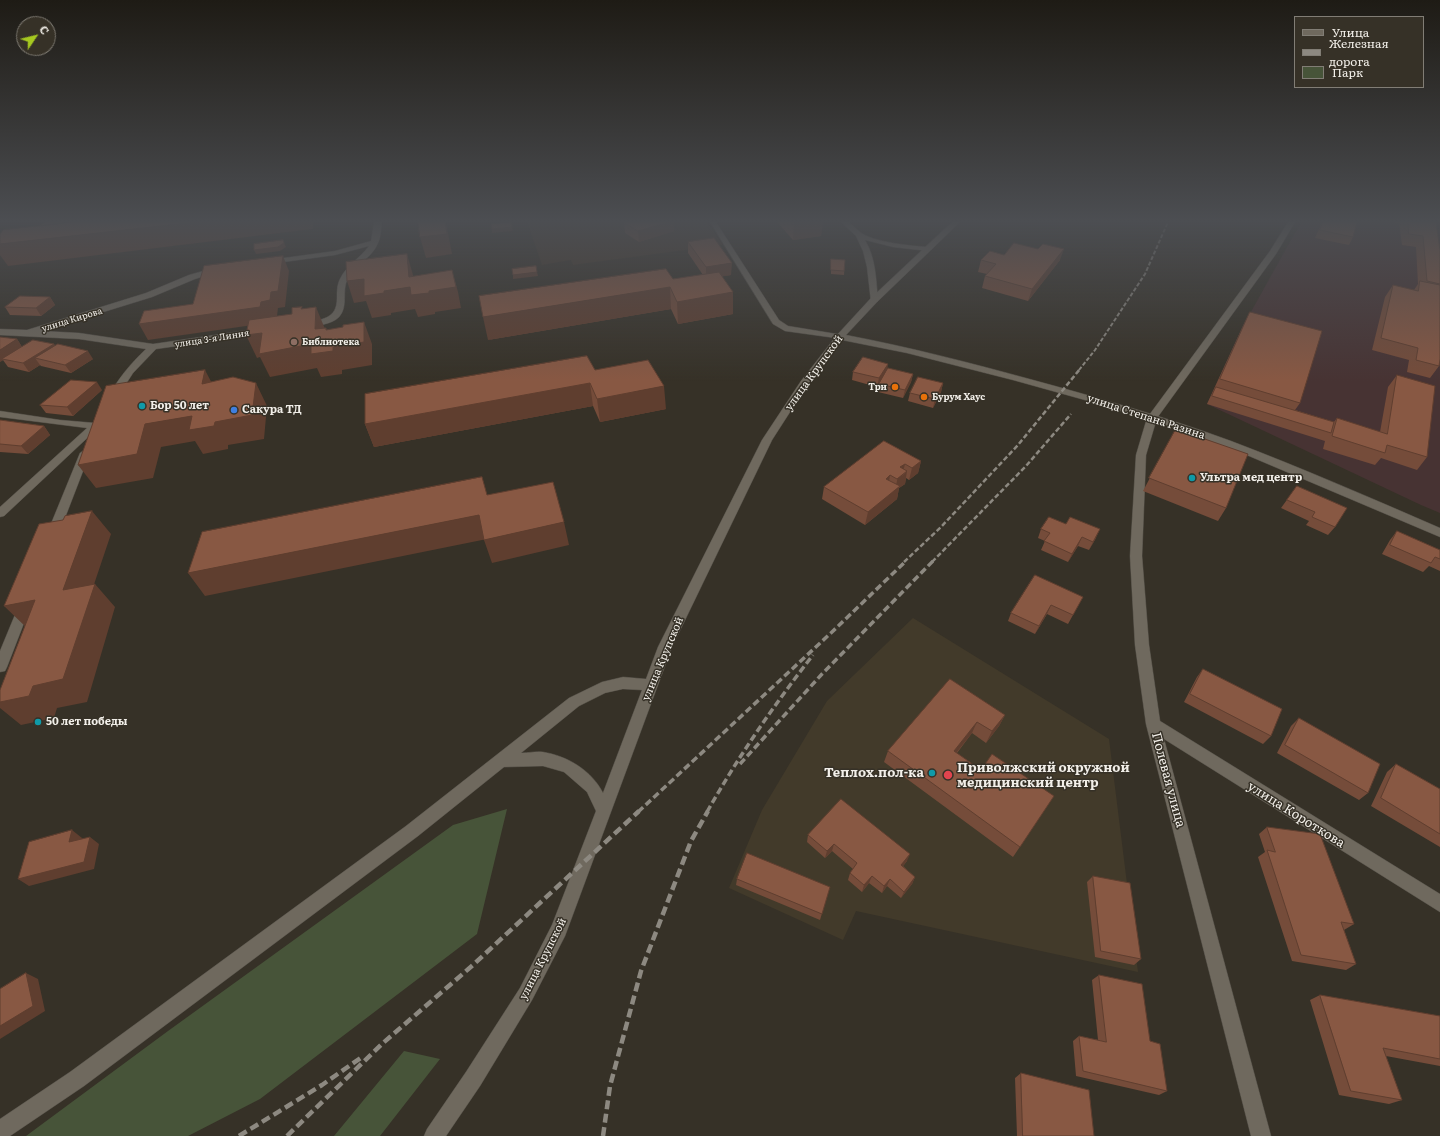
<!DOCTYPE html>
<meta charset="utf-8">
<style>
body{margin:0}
#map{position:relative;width:1440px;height:1136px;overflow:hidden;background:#363127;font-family:Literata,serif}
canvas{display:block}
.legend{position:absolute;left:1294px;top:16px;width:130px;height:72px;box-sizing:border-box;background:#363127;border:1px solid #817d75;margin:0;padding:5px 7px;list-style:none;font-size:12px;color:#f2efe9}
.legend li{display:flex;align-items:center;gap:8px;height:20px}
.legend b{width:20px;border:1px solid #817d75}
.north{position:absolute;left:16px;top:16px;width:40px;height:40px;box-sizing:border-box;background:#363127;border:1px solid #817d75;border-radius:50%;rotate:55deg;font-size:11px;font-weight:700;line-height:16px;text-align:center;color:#f2efe9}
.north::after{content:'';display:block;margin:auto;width:14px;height:18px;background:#a6c820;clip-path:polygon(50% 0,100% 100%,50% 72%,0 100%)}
</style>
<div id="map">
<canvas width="1440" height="1136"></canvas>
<ul class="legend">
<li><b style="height:5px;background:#6f695e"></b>Улица</li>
<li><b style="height:5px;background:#8d8981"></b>Железная дорога</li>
<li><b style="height:11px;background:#475439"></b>Парк</li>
</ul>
<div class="north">С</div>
</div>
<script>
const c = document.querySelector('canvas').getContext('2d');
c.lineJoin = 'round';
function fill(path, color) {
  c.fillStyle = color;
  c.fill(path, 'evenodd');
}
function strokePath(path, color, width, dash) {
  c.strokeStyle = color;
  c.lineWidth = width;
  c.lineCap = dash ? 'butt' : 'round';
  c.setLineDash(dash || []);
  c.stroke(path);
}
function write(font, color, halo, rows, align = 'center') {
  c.font = font + ' Literata,serif';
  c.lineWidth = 3;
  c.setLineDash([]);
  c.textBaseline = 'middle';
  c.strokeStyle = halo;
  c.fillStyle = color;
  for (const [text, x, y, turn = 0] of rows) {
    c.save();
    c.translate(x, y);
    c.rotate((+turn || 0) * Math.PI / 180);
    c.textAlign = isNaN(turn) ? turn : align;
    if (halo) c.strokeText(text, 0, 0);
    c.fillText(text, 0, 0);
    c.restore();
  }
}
fill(new Path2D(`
 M913 618 1109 739 1138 972 856 911 843 940 729 888 762 810 827 701Z`), '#423a2a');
fill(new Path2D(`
 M1301 222H1440V513L1421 505 1207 404 1242 328Z`), '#473333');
fill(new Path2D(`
 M527 222H707L723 245 573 265 571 260 542 265Z`), '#443628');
fill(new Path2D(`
 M507 809 477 934 260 1099 188 1136H26L168 1031 453 825Z
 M404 1051 440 1059 380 1136H334Z`), '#475439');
const street = new Path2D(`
 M374 222H382C381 229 381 237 378 243 372 258 355 265 348 278 341 291 349 306 339 317 331 325 317 325 307 328L304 327 303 325 304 323C321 319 337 320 337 298 337 291 337 285 340 279 346 266 360 258 369 246L335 255 269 264 265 262 269 260 335 251 371 241Z
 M710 222H716L779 320 788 326 843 335 844 337 843 339 785 331 773 324Z
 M841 222H849C853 225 856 229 860 232 872 242 912 246 928 247L932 249 928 251 893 247 865 240C876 258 876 280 878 300L877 302H871L867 267 863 251 856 236Z
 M1288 222H1295L1276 254 1157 418 1146 455 1142 556 1149 645 1160 721 1440 894V912L1164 739 1271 1136H1251L1146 724 1135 645 1130 556 1136 455 1147 418 1270 251Z
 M218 267 222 269 221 271 195 279 152 297 42 331 79 333 153 344 263 328 267 331 263 334 156 349 133 373 115 401H109L107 399C117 380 130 364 146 349L79 339 0 335V329L27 330 146 293 189 275Z
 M0 411 60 420 95 423 100 426 4 516 0 517V507L87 428 0 417Z
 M85 450 90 453 58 536 56 539H48L46 536 80 453Z
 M25 600 29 602 31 605 7 667 5 671 0 672V651L19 605 21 602Z`);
const secondary = new Path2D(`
 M952 222H960L877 302 846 335C909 347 971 363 1033 380 1099 398 1166 417 1231 441 1302 468 1371 498 1440 528V537L1249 456 1171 427 1092 402 1013 380 907 353 842 340 808 384 772 440 672 647 565 936 532 1000 480 1086 446 1136H424L427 1129 466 1072 520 988 552 925 596 811 587 792 564 772 543 766 504 767 418 836 84 1086 10 1136H0V1119L70 1072 406 826 569 698 602 682 623 677 646 679 658 647 762 440 801 381 837 335 871 298ZM623 689 642 690 603 793C592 771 568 756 543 752 536 751 528 753 521 753L579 706 605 693Z`);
strokePath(street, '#504c44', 1);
strokePath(secondary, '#504c44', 1);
fill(street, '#6f695e');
fill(secondary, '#6f695e');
strokePath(new Path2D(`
 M1079 370 1095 350 1145 274 1168 222`), '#8d8981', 2, [4, 2]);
strokePath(new Path2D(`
 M904 562 941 527 1018 445 1080 369
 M932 562 1026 466 1071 414`), '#8d8981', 2.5, [5, 2.5]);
strokePath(new Path2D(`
 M740 764 822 674 933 561
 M638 812 832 632 906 561
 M707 812C738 757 774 705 813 655`), '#8d8981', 3.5, [7, 3.5]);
strokePath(new Path2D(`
 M239 1136 322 1085 362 1057
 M287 1136 383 1043 473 965 639 811
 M603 1136 610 1086 641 971 691 841 708 811`), '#8d8981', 4.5, [9, 4.5]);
fill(new Path2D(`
 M624 222H674V231L639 242 625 233Z
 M777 222H823L821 236 793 240Z
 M1322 222H1357L1353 237 1349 245 1315 238Z
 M1392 222H1436L1440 250V359L1439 366 1430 378 1407 372 1409 360 1372 350 1385 297 1393 285 1414 290 1418 284 1416 247 1402 245 1399 223Z
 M688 242 731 275 722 276 733 314 678 324 671 309 488 340 673 279 703 275 688 253Z
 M1004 255 1060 260 1028 301 982 288 985 276 987 274 978 272 981 260Z
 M831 259 845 260 844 275 831 274Z
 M50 297 55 305 41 316 10 315 5 307Z
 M1250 312 1300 403 1295 410 1334 422 1337 418 1380 432 1388 387 1397 375 1427 457 1417 470 1381 458 1375 465 1323 449 1325 441 1207 404 1242 328Z
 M17 339 22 347 54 344 55 346 93 359 71 373 41 366 40 365 29 372 8 367 3 360 0 362Z
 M595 370 666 409 600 422 593 406 374 447 365 424Z
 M887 370 913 374 911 382 903 398 878 392 879 384 882 379 877 387 852 380 853 372Z
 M943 383 941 392 933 408 908 401 910 393Z
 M102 390 73 416 46 413 40 405Z
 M0 420 44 426 50 435 28 454 0 452Z
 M1176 429 1226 508 1218 521 1143 491Z
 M884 441 921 461 918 473 909 480 906 478 905 484 899 488 897 499 865 525 822 499 824 487Z
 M1297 486 1335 527 1328 535 1306 525 1309 521 1281 508Z
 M1041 529 1096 538 1089 550 1078 546 1068 562 1041 550 1045 541 1038 538Z
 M1397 531 1440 550V571L1429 566 1423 572 1382 554 1390 540Z
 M1083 597 1068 624 1047 614 1035 634 1008 621 1011 613Z
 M1203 669 1271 736 1263 744 1184 702 1197 677Z
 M950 679 1005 715 999 726 986 743 972 733 957 753 981 770 1054 796 1013 857 884 762 888 751Z
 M1299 718 1368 793 1359 800 1277 753 1291 726Z
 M1396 764 1440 789V847L1371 806 1387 772Z
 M1267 827 1354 924 1344 930 1356 964 1346 970 1292 961 1258 857 1265 852 1259 834Z
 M808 835 907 861 903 866 915 877 912 884 901 898 887 886 882 893 869 883 862 892 848 880 850 873 853 869 832 851 825 858 807 842Z
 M1093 876 1141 959 1134 965 1095 957 1087 882Z
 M737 879 830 887 820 920 736 885Z
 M1099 975 1150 1041 1167 1091 1159 1095 1076 1076 1073 1041 1079 1036 1098 1040 1092 980Z
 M1320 995 1440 1016V1066L1386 1056 1402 1100 1389 1104 1339 1095 1310 1000Z
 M1021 1073 1094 1136H1017L1015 1078Z`), '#754c3a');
fill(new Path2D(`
 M196 222H313V229L8 266 0 255V244Z
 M445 222H446L452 254 426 258 420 237Z
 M512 222 513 231 492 233V229Z
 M669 222H674V231L639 242 638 231Z
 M794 222H823L821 236 793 240Z
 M283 240 286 247 280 251 256 254 254 250Z
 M1064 249 1060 260 1028 301 1032 289Z
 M407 254 413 275 416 295 429 291 452 270 458 292 461 308 435 312V314L418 317 415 309 391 313V315L372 318 366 301 354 303 347 281 364 279 384 291 410 287 409 277Z
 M283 256 289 271 285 307 278 308 277 316 267 323 148 340 139 324 261 302 271 292Z
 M732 263 731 275 706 279V267Z
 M537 272 538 276 513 279V275Z
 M670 287 671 309 488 340 483 317Z
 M733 292V314L678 324 677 302Z
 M50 297 55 305 41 316 36 308Z
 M316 307 325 329H315Z
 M364 322 372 344V365L342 370V374L321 377 317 368 270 377 260 357 257 358 246 335 262 333 326 330V328L334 347Z
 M17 339 22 347 2 359 3 360 0 362V350Z
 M54 344 60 352 35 358 40 365 29 372 23 363Z
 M88 351 93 359 71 373 65 365Z
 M888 364 887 372 877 387 879 378Z
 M205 370 217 393 202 384Z
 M913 374 911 382 903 398 905 390Z
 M97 382 102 390 73 416 67 407Z
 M256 383 267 406 264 439 228 445V449L203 454 195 441 161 447 153 478 96 488 78 465 145 424 192 416 215 422Z
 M590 383 593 406 374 447 365 424Z
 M943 383 941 392 933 408 935 399Z
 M664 386 666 409 600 422 597 399Z
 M44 426 50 435 28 454 21 446Z
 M921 461 918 473 909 480 912 468Z
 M905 464 902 476 907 471 905 484 899 488 897 499 865 525 868 512 895 490 900 467Z
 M890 475 888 488 886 479Z
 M92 511 111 534 84 614 63 590Z
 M479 515 487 539 205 596 188 573Z
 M564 522 569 545 492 563 484 540Z
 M1100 529 1096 538 1089 550 1093 542Z
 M1082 537 1078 546 1068 562 1072 554Z
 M95 584 115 607 87 702 57 708 54 718 21 725 0 708V702L33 686Z
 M35 600 28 629 4 606Z
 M1051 605 1047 614 1035 634 1039 626Z
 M1005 715 999 726 986 743 992 731Z
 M977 722 972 733 949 762 954 751Z
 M72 830 82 838 79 849 69 842Z
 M90 837 99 844 94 869 29 886 18 879Z
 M834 844 832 851 825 858 827 851Z
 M910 854 907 861 898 872 901 865Z
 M872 876 869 883 862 892 864 885Z
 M915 877 912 884 901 898 904 892Z
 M890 879 887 886 882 893 884 886Z
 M26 973 38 979 45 1011 0 1039V1026Z`), '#5f3e2f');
const building = new Path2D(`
 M45 222H63L61 223 40 226Z
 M74 222H196L0 244V234L3 230Z
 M418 222H445L447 234 420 237Z
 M512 222V227L492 229 491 224Z
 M624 222H669L638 231Z
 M1323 222H1357L1353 237 1320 230Z
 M1408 222H1436L1440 250V284L1427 281 1423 236 1409 234Z
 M714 238 732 263 706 267 688 242Z
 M283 240 284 243 278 247 254 250V244Z
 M1014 243 1038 249 1043 244 1064 249 1032 289 985 276 996 264 981 260 990 251 1004 255Z
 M407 254 409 277 452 270 456 287 429 291V293L411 295 410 287 384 291V293L364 296V279L347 281 346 262Z
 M283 256 278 291 271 292 270 300 261 302 260 307 139 324 144 311 193 304 204 266Z
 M831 259 845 260 844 271 831 270Z
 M536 266 537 272 513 275 512 269Z
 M666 269 673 279 719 272 733 292 677 302 670 287 483 317 479 296Z
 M1420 281 1440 285V359L1439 366 1416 360 1418 348 1381 338 1393 285 1418 291Z
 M20 296 50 297 36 308 5 307Z
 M302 307 301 309 316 307 315 329 326 328V330L343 327V325L364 322V342L333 347V351L311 354V344L259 354 262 333 246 335 249 320 292 314V308Z
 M1250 312 1322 331 1300 403 1220 379Z
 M0 337 17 339 0 350Z
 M33 340 54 344 23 363 2 359Z
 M58 344 88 351 65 365 35 358Z
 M587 356 595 370 648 360 664 386 597 399 590 383 365 424V394Z
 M863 357 888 364 879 378 853 372Z
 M888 368 913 374 905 390 879 384Z
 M205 370 202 384 233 377 256 383 252 415 215 422 214 426 189 430 192 416 145 424 137 454 78 465 106 386Z
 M1397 375 1435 386 1427 457 1387 445 1385 453 1332 436 1337 418 1387 434Z
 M918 377 943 383 935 399 910 393Z
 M71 380 97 382 67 407 40 405Z
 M1216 387 1334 422 1331 433 1212 396Z
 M0 420 44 426 21 446 0 444Z
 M1176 429 1248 454 1226 508 1149 478Z
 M884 441 921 461 912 468 905 464 900 467 907 471 897 479 890 475 886 479 900 486 868 512 824 487Z
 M482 477 487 495 553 482 564 522 484 540 479 515 188 573 202 532Z
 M1297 486 1347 508 1335 527 1312 517 1315 512 1287 500Z
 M92 511 63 590 95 584 63 679 33 686 29 696 0 702V690L35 600 4 606 39 524 63 520 65 516Z
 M1049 517 1066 524 1070 517 1100 529 1093 542 1082 537 1072 554 1044 541 1050 533 1041 529Z
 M1397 531 1440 550V559L1435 557 1431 563 1390 545Z
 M1035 575 1083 597 1073 615 1051 605 1039 626 1011 613Z
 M1203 669 1282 709 1271 736 1190 694Z
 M950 679 1005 715 992 731 977 722 954 751 981 770 992 754 1054 796 1020 847 888 751Z
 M1299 718 1380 764 1368 793 1285 745Z
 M1396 764 1440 789V834L1381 798Z
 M841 799 910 854 901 865 915 877 904 892 890 879 884 886 872 876 864 885 850 873 857 863 834 844 827 851 808 835Z
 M1267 827 1320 834 1354 924 1341 922 1356 964 1301 955 1267 850 1275 852Z
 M72 830 69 842 90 837 84 862 18 879 29 842Z
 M747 853 830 887 822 914 737 879Z
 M1093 876 1130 883 1141 959 1101 951Z
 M26 973 33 1006 0 1026V989Z
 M1099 975 1142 984 1150 1041 1160 1044 1167 1091 1083 1071 1079 1036 1106 1042Z
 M1320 995 1440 1016V1059L1383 1048 1402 1100 1351 1091Z
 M1021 1073 1089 1090 1094 1136H1023Z`);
fill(building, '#885843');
strokePath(building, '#5f3e2f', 1);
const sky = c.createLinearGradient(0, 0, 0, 381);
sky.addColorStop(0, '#1e1b15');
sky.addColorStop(0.58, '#4c4e52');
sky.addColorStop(1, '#4c4e5200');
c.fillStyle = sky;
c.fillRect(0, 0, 1440, 381);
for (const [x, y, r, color] of [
 [294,342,4,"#8d6e63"],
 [895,387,4,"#e8710a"],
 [924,397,4,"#e8710a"],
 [142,406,4,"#0f9aa8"],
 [234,410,4,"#3f7fe0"],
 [1192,478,4,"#0f9aa8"],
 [38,722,4,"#0f9aa8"],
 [932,773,4,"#0f9aa8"],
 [948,775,5,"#e0444e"]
]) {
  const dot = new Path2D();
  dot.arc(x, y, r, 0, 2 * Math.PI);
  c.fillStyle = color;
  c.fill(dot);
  strokePath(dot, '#363127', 1.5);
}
write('9px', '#f2efe9', '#363127', [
 ["улица Кирова",72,320,-17],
 ["улица 3-я Линия",212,339,-9]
]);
write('bold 9px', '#f2efe9', '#363127', [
 ["Библиотека",302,342],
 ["Три",887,387,"right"],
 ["Бурум Хаус",932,397]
], 'left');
write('11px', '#f2efe9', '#363127', [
 ["улица Крупской",814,373,-54],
 ["улица Степана Разина",1146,417,18],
 ["улица Крупской",663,659,-67],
 ["улица Крупской",543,959,-63]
]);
write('bold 11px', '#f2efe9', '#363127', [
 ["Бор 50 лет",150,406],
 ["Сакура ТД",242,410],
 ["Ультра мед центр",1200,478],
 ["50 лет победы",46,722]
], 'left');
write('bold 13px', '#f2efe9', '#363127', [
 ["Приволжский окружной",957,768],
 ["медицинский центр",957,783],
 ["Теплох.пол-ка",924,773,"right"]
], 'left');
write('13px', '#f2efe9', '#363127', [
 ["Полевая улица",1168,780,75],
 ["улица Короткова",1296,815,32]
]);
</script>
